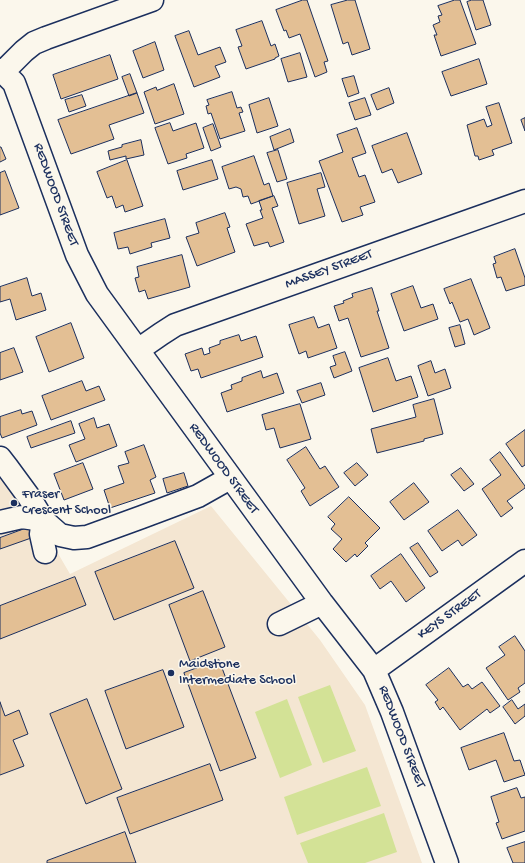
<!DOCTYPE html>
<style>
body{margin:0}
canvas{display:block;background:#fbf7ec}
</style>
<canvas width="525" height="863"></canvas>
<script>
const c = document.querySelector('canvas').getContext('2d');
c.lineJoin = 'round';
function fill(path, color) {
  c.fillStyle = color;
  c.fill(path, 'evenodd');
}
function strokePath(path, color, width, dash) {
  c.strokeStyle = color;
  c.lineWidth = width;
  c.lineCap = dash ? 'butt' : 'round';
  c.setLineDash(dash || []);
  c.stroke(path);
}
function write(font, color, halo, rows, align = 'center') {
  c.font = font + ' "Gochi Hand",sans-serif';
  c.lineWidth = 3;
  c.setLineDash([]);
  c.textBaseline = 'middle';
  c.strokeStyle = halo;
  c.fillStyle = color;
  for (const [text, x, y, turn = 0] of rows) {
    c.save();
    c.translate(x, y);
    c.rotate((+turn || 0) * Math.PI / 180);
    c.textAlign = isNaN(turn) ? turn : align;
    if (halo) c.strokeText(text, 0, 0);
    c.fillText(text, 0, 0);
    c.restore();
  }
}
fill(new Path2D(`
 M0 454 70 574 211 506 320 640 365 705 422 863H0Z`), '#f4e6d2');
fill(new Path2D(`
 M330 685 356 751 323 763 298 697Z
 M287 699 312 765 280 778 255 712Z
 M367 767 381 806 297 835 284 797Z
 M384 813 397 852 365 863H308L300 843Z`), '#d3e296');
const building = new Path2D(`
 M303 0H307L328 61 324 62 327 72 315 77 300 34 289 38 286 30 284 31 276 10Z
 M348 0H355L370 49 352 55 348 42 343 44 331 5Z
 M455 0H460L476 44 441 56 434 35H437L433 25 440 22 438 16 442 15 438 6Z
 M472 0H483L491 25 476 30 467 2Z
 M262 21 271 46 275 44 279 56 275 58V59L246 69 238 47 242 46 236 30Z
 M189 31 198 55 220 47 226 62 215 66 220 77 194 87 175 36Z
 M155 42 164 70 143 78 133 51Z
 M300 53 307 77 288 82 281 59Z
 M110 55 118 79 61 99 53 75Z
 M479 59 487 84 451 96 442 72Z
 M130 74 137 93 129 96 122 77Z
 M354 76 359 93 348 97 342 79Z
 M174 84 184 114 155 124 144 92 156 87 157 90Z
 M389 88 394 103 377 110 371 95Z
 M232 92 237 108 241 107 243 112 239 113 245 131 220 139 211 113 208 114 206 106 209 105 207 100Z
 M137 93 144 113 109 125 114 139 71 154 58 120Z
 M82 95 86 106 69 112 65 100Z
 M269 98 278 126 257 133 249 105Z
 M365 98 371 115 355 120 349 103Z
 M499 103 512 143 492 150 494 155 479 160 478 156H475L467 125 484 119 487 127 492 125 486 107Z
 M525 118V131L521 120Z
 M170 123 173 131 196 123 204 148 186 154 187 158 168 164 155 128Z
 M213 124 221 147 211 151 203 128Z
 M357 128 366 153 352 158 359 177 365 175 375 202 360 207 363 215 342 222 319 161 343 152 337 135Z
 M290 129 294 142 274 150 270 137Z
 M407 133 422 174 398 183 392 169 382 173 372 146Z
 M141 140 144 155 126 159V156L110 160 108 151 122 147V145Z
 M0 147H1L6 159 0 162Z
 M278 150 287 179 277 182 267 153Z
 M254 156 264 185 269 183 273 196 251 204 248 196 243 197 241 189 236 187 229 189 222 167Z
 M127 160 143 206 125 212 123 205 116 208 112 196 107 198 97 172Z
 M212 160 218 179 183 190 177 171Z
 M5 171 19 208 0 215V173Z
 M321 173 325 187 317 189 325 216 299 224 287 183Z
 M274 196 278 206 272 208 284 242 270 247 268 242 254 246 246 224 263 218 260 210H262L259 201Z
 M225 213 230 227 227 228 235 252 197 266 186 237 199 233 196 223Z
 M165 219 170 238 151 243 152 247 130 254 128 247 118 249 114 233Z
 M515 249 525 278V285L506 291 501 277 497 278 493 264 496 263 494 257Z
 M182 255 190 287 148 299 145 290 139 292 135 278 139 277 137 267Z
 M27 278 32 296 41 293 46 310 16 320 10 299 0 302V287Z
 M471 279 490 328 474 335 468 319 460 322 452 302 450 304 444 289Z
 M413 286 421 308 433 304 438 319 404 331 391 294Z
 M372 288 379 311H377L389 348 361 357 348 318 339 321 334 306 344 303 343 301 353 297 352 294Z
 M314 317 318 328 329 324 337 348 308 358 306 351 299 354 289 325Z
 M71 323 84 358 49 372 36 337Z
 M460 325 465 344 455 347 449 328Z
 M239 335 241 341 256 336 263 357 201 378 198 369 191 371 185 354 202 348 204 355 210 353 209 348 220 344V341Z
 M14 348 23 372 0 380V353Z
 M345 352 352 371 334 378 330 367 336 365 333 356Z
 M388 358 396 381 411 376 418 397 373 412 359 368Z
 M431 361 435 373 445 369 451 388 428 396 418 366Z
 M261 371 263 378 277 373 284 393 227 412 221 393 232 389 231 385 242 381V378Z
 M82 381 86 391 99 386 105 400 51 420 42 396Z
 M321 383 325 395 302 403 297 391Z
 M434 399 443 434 424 439V441L377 453 371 429 416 417 413 405Z
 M300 404 311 439 280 448 274 428 266 430 262 415Z
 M21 410 22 414 32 411 37 425 2 438 0 433V417Z
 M94 418 97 428 109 424 117 446 76 462 69 445 85 439 79 424Z
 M71 421 75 433 31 448 27 437Z
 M525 430V465L522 467 506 444Z
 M144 445 156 477 150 480 155 493 110 508 104 490 124 483 118 466 129 463 125 452Z
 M306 447 320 469 325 466 339 487 310 506 301 491 305 488 287 460Z
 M500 452 525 486V488L507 501 513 508 501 517 482 489 501 475 490 460Z
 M83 463 93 489 64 500 54 474Z
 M357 463 368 475 355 486 344 473Z
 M461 468 474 484 464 491 451 475Z
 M184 473 188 486 167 493 163 479Z
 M414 483 429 502 404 520 390 502Z
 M349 497 380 528 365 543 368 546 357 557 355 554 346 562 333 549 342 539 331 529 335 524 328 517Z
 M458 510 477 535 462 546 458 540 442 551 428 531Z
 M30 527 34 537 0 549V538Z
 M175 541 194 588 114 620 95 572Z
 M418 543 438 572 430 577 410 548Z
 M401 554 425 588 406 602 391 581 380 589 371 576Z
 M75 577 86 605 0 639V606Z
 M203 591 225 647 190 661 169 605Z
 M515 636 525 651V683L518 688 520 692 508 700 486 668 505 655 499 647Z
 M219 660 256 758 220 771 184 673Z
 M449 668 463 687 468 684 472 689 482 682 500 706 490 713 487 709 460 730 443 707 440 710 435 702 438 700 426 685Z
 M163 670 184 727 126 749 105 691Z
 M87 699 122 789 86 804 50 714Z
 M512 700 518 709 525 704V716L515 724 503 707Z
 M0 702 5 716 19 710 28 734 13 740 24 766 0 775Z
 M504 733 514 761 520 760 525 775 504 782 496 760 469 770 461 748Z
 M210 764 223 800 130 834 117 798Z
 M517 788 521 798 525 797V831L502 839 496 823 499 822 491 797Z
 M125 832 136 863H47V861Z
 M525 842V863H513L507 848Z`);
fill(building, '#e3bf94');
strokePath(building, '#1b2f5e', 1);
const minor = new Path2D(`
 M0 70 3 72 24 51 34 43 46 38 152 0
 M3 72 14 83 21 102 77 255 97 294 322 603 374 670 392 712 447 863
 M138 350 161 334 175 325 525 201
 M0 458 7 467 29 497 43 520 60 535 74 538 87 537 142 517 198 496 230 478
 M43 520 41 534 45 552
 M0 522 22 517 43 520
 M279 624 322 603
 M374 670 525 561`);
strokePath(minor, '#1b2f5e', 25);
strokePath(minor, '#fbf7ec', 22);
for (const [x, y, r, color] of [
 [14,503,4,"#1b2f5e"],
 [171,673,4,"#1b2f5e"]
]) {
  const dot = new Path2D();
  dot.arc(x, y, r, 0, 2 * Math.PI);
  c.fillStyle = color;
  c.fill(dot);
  strokePath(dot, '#fbf7ec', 1.5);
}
write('14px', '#1b2f5e', '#fbf7ec', [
 ["REDWOOD STREET",55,195,70],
 ["MASSEY STREET",329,270,-20],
 ["REDWOOD STREET",223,469,54],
 ["KEYS STREET",450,615,-36],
 ["REDWOOD STREET",401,737,69]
]);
write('14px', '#1b2f5e', '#fbf7ec', [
 ["Fraser",22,495],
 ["Crescent School",22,511],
 ["Maidstone",179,665],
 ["Intermediate School",179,681]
], 'left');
</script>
